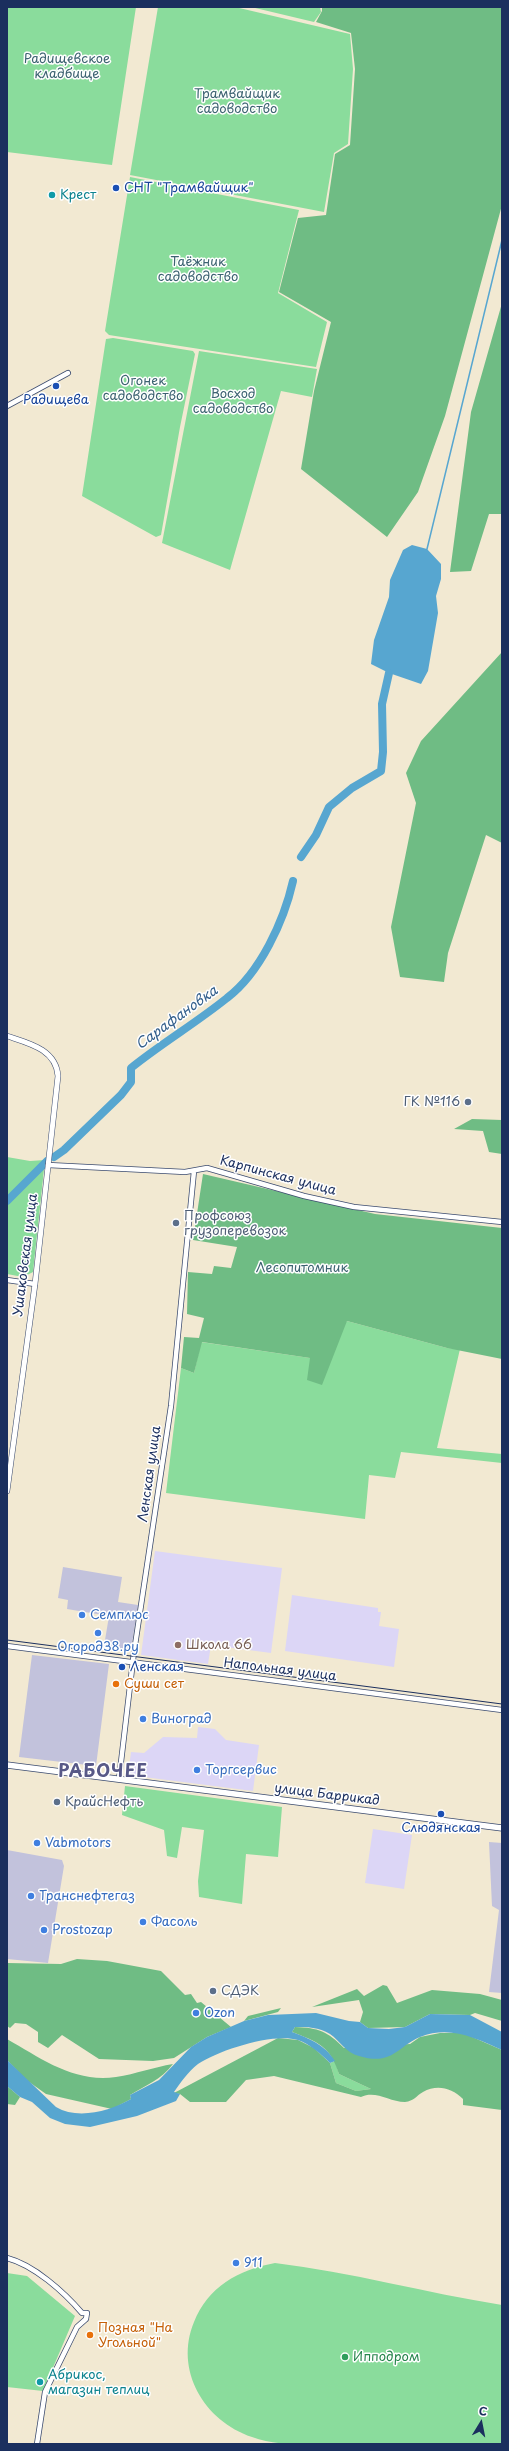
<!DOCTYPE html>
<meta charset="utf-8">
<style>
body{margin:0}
#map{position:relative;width:509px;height:2451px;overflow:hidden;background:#f2e9d2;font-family:"Playpen Sans",sans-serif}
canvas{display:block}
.frame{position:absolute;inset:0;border:8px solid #1b2f5e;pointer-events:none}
.north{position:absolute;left:461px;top:2403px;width:40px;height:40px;-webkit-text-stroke:3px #fff;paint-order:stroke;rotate:10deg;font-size:11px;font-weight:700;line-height:16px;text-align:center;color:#1b2f5e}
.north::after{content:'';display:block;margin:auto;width:14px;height:18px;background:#1b2f5e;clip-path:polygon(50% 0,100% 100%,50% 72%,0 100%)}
</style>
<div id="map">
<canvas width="509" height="2451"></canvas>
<div class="frame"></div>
<div class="north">С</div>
</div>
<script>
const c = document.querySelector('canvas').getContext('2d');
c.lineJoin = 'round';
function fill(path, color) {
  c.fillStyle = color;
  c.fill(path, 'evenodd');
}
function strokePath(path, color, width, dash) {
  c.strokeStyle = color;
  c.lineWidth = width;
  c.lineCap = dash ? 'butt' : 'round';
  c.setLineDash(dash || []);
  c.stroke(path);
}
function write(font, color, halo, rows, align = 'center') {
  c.font = font + ' "Playpen Sans",sans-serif';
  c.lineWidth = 3;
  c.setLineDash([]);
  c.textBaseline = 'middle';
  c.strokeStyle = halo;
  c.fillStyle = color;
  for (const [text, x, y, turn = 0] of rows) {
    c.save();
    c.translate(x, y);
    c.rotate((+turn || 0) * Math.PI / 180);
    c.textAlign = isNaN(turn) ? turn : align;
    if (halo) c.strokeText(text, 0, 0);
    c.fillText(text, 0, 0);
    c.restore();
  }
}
fill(new Path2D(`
 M155 1551 282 1568 271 1653 211 1645 208 1664 141 1655Z
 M292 1595 378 1608V1612H381L379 1626 399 1629 394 1667 285 1651Z
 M198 1727 215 1729 226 1740 259 1745 253 1791 128 1775 131 1752 144 1753 163 1737 197 1738Z
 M373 1829 412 1835 404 1889 365 1883Z`), '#dcd6f6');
fill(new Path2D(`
 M63 1567 122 1577 118 1602 138 1605 131 1650 104 1646 109 1616 67 1609 68 1600 58 1598Z
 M32 1655 109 1664 96 1766 19 1757Z
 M489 1842 502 1843V1993L489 1992 499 1910 492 1906Z
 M7 1850 62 1860 64 1866 48 1963 7 1959Z`), '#c2c2dc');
fill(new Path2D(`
 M7 7H136L112 165 7 152Z
 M158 7H235L350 34 353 69 348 144 334 153 324 212 130 175Z
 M251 7H320L321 12 314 22Z
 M130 177 299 210 278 293 327 322 316 367 109 335 105 331Z
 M113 338 193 351 195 354 180 427 161 535 156 537 82 496 105 345 106 339Z
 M199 351 317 369 312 397 281 391 230 570 162 543Z
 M7 1157 30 1161 45 1160 33 1272 23 1277 7 1274Z
 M347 1321 447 1348 460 1349 437 1448 502 1454V1463L401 1452 395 1478 369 1475 365 1519 166 1493 181 1368 194 1373 201 1342 310 1358Z
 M125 1786 282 1807 278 1857 246 1854 242 1904 199 1897 198 1881 204 1830 182 1827 177 1858 167 1856 164 1830 122 1815Z
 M335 2061 339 2074 371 2089 356 2091 336 2083 330 2063Z
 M275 2263C351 2272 426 2293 502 2305V2444C452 2444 401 2444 351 2444 319 2444 283 2448 252 2437 204 2421 174 2370 194 2322 208 2287 238 2270 275 2263Z
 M7 2273 27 2276 75 2316 43 2391 7 2387Z`), '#8adc9c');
fill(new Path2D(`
 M322 7H502V205L445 416 418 492 387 537 301 469 314 391 331 322 279 292 298 218 326 215 335 154 350 145 355 69 351 33 316 22 322 11Z
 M502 303V514H489L471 571 450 572 471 412Z
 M502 652V843L486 835 448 953 444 982 400 977 391 927 416 803 406 773 421 741Z
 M472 1119 502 1120V1154L489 1152 483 1131 454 1129Z
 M203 1174 375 1214 502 1228V1359L447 1348 347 1321 322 1385 307 1380 310 1358 202 1342 194 1373 181 1368 184 1337 199 1338 204 1318 187 1314 188 1272 212 1274 214 1266 231 1268 237 1247 193 1240Z
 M77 1959 107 1961 161 1971 185 1995 191 1994 197 2003 201 2002 231 2027 207 2037 174 2058 153 2061 99 2059 62 2035 48 2048 38 2042V2032L26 2024 15 2023 10 2028 7 2026V1963L61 1964Z
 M383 1985 387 1986 397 2003 432 1990 480 1994 502 2000V2021L475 2013 470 2015 430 2014 405 2027 368 2028 360 2022 363 2012 359 2000 312 2007 357 1989 364 1996Z
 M281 2008 278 2012 244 2021 248 2016Z
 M295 2027C319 2028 327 2031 344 2048L410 2044 420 2037 440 2033H463L502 2050V2110L463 2105V2099C452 2088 437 2084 423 2092 416 2096 414 2101 405 2102 389 2102 376 2090 361 2097L274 2076 246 2080 226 2102H190L180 2094 174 2093 278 2038 298 2040 314 2048 330 2063 336 2083 356 2091 371 2089 339 2074C330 2046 318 2042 292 2032Z
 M7 2039C42 2059 74 2083 116 2077 136 2074 154 2067 173 2064 161 2080 146 2085 130 2095L131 2099 112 2109 46 2094 25 2079 7 2060Z
 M7 2086 20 2097 15 2105 7 2104Z`), '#6fbc84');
fill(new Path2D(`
 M412 545 427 549 441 564V579L436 596 438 613 428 671 421 684 389 673 371 664 374 640 389 597 390 580 403 550Z
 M316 2013 349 2021 360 2022 368 2028 389 2029 405 2027 430 2014 470 2015 502 2032V2050C475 2038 450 2025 420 2037 397 2047 392 2066 359 2056 346 2053 340 2041 330 2034 319 2027 307 2027 295 2027L292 2032C310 2039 324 2044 335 2061L330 2063C321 2054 310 2044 298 2040 272 2033 220 2050 198 2064 188 2072 181 2082 174 2092L180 2094 176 2101 137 2116 90 2127 65 2124 50 2118 32 2102 20 2097 7 2086V2060L56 2107C78 2120 110 2111 131 2099L130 2095 159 2080 191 2047 207 2037 244 2021 268 2015Z`), '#57a6d0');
strokePath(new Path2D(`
 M427 549 502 240`), '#57a6d0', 1.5);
strokePath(new Path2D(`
 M301 857 316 835 329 807 352 788 381 771 383 752 382 704 389 673
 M54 1157 64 1150 121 1095 131 1082V1068C162 1043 196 1023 227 998 260 973 284 921 293 881
 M7 1201 47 1161`), '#57a6d0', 8);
const tertiary = new Path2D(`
 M7 406 68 373
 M48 1165 185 1172 207 1168 304 1196 354 1207 502 1222
 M7 1280 35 1284
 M7 1646 502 1710
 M119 1779 134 1652 171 1406 194 1171
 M7 2258C34 2265 64 2292 82 2313H87L86 2319
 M37 2444 45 2392 77 2327 86 2319`);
const secondary = new Path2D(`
 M7 1036C28 1043 56 1049 58 1076L35 1284 7 1491`);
const primary = new Path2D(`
 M7 1765 502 1828`);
strokePath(tertiary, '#3b4b6f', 6);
strokePath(secondary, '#3b4b6f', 6);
strokePath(primary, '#3b4b6f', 7);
strokePath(tertiary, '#fff', 4.5);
strokePath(secondary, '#fff', 5);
strokePath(primary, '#fff', 5.5);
strokePath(new Path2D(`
 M7 1640 502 1704`), '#1b2f5e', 1);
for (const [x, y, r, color] of [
 [116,188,4,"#1a4fb4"],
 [52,195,4,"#0f9aa8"],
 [56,386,4,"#1a4fb4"],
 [468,1102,4,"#5c6f8a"],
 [176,1223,4,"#5c6f8a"],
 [82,1615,4,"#3f7fe0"],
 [98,1633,4,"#3f7fe0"],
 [178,1645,4,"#8d6e63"],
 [122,1667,4,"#1a4fb4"],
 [116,1684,4,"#e8710a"],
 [143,1719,4,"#3f7fe0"],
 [197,1770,4,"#3f7fe0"],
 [57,1802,4,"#5c6f8a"],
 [441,1814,4,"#1a4fb4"],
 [37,1843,4,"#3f7fe0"],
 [31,1896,4,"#3f7fe0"],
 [143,1922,4,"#3f7fe0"],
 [44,1930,4,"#3f7fe0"],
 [213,1991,4,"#5c6f8a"],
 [196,2013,4,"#3f7fe0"],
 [236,2263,4,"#3f7fe0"],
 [90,2335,4,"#e8710a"],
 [345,2357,4,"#2e9e5b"],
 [40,2382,4,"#0f9aa8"]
]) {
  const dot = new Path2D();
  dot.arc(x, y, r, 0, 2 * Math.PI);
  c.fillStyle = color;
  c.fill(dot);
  strokePath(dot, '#fff', 1.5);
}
write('13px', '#3c6371', '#fff', [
 ["Радищевское",67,59],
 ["кладбище",67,74],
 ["Трамвайщик",237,94],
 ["садоводство",237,109],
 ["Таёжник",198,262],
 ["садоводство",198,277],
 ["Огонек",143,381],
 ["садоводство",143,396],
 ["Восход",233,394],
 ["садоводство",233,409],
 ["Лесопитомник",302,1268]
]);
write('13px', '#164399', '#fff', [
 ["СНТ \"Трамвайщик\"",124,188],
 ["Радищева",56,400,"center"],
 ["Ленская",130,1667],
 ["Слюдянская",441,1828,"center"]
], 'left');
write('13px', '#0d838f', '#fff', [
 ["Крест",60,195],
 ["Абрикос,",48,2375],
 ["магазин теплиц",48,2390]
], 'left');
write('13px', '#4e5e75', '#fff', [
 ["ГК №116",460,1102,"right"],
 ["Профсоюз",184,1216],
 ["грузоперевозок",184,1231],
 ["КрайсНефть",65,1802],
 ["СДЭК",221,1991]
], 'left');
write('13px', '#1b2f5e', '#fff', [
 ["Карпинская улица",278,1176,15],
 ["Ушаковская улица",26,1255,-83],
 ["Ленская улица",150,1474,-82],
 ["Напольная улица",280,1670,7],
 ["улица Баррикад",327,1795,7]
]);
write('13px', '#366cbe', '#fff', [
 ["Семплюс",90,1615],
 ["Огород38.ру",98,1647,"center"],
 ["Виноград",151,1719],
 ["Торгсервис",205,1770],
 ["Vabmotors",45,1843],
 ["Транснефтегаз",39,1896],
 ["Фасоль",151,1922],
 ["Prostozap",52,1930],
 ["Ozon",204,2013],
 ["911",244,2263]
], 'left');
write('13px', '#785e54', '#fff', [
 ["Школа 66",186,1645]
], 'left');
write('13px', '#c56008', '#fff', [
 ["Суши сет",124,1684],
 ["Позная \"На",98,2328],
 ["Угольной\"",98,2343]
], 'left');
write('13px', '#27864d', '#fff', [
 ["Ипподром",353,2357]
], 'left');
write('italic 14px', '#335f8c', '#fff', [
 ["Сарафановка",177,1018,-36]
]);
c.letterSpacing = '1px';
write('bold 17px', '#585987', '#fff', [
 ["РАБОЧЕЕ",103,1772]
]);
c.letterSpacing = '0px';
</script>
